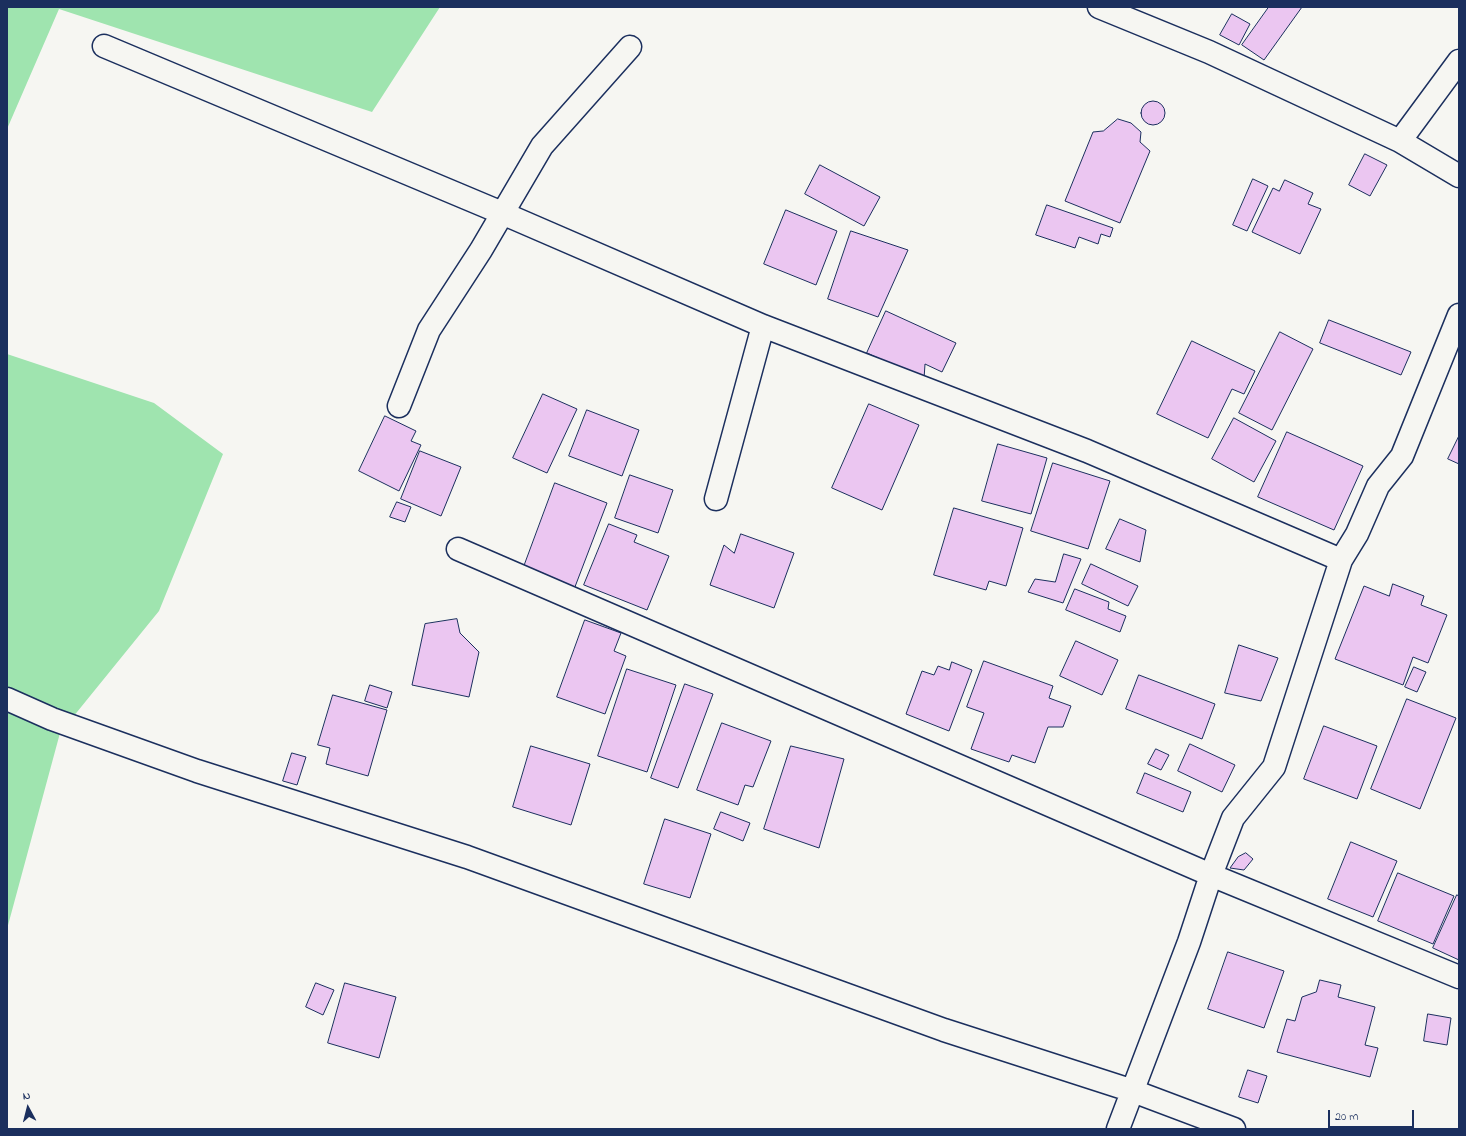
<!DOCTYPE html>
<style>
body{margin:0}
#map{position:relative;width:1466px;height:1136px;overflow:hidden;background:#f6f6f2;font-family:"Indie Flower",sans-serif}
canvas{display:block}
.frame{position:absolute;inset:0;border:8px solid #1b2f5e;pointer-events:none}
.north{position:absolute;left:8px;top:1088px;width:40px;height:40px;-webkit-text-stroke:3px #f6f6f2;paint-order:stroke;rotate:353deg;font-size:11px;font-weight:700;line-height:16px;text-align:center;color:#1b2f5e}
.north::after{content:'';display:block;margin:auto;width:14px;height:18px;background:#1b2f5e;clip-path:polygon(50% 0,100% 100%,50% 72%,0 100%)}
.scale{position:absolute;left:1328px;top:1110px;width:86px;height:18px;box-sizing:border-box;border:2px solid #1b2f5e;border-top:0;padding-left:5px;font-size:12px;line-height:14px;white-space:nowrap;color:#1b2f5e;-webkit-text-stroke:3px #f6f6f2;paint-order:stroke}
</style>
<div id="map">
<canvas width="1466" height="1136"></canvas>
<div class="frame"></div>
<div class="north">N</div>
<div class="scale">20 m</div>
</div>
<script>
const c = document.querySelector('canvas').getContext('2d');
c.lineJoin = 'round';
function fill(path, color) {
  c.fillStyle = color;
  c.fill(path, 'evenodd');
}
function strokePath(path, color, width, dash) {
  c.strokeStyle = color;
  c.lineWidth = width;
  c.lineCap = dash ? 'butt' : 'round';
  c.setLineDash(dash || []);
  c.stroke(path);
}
fill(new Path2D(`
 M7 7H440L372 112 59 9 7 129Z
 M7 354 154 403 223 454 159 611 60 733 7 929Z`), '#9fe4af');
const building = new Path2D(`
 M1269 7H1302L1264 60 1242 45Z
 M1232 14 1250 24 1239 45 1220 35Z
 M1141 113a12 12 0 1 1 24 0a12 12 0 1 1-24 0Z
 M1118 119 1131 123 1141 132 1140 142 1150 151 1120 223 1065 201 1093 132 1103 131Z
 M1365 154 1387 165 1370 196 1349 185Z
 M820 165 880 197 864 226 805 194Z
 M1253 179 1268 186 1247 231 1233 225Z
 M1285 180 1313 193 1308 204 1321 209 1300 254 1252 232 1273 188 1279 191Z
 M1047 205 1113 228 1110 237 1101 234 1098 244 1079 237 1075 248 1036 235Z
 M786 210 837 231 816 285 764 264Z
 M851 231 908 250 878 317 828 299Z
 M886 311 956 343 942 372 925 364 924 379 867 353Z
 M1329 320 1411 352 1401 375 1320 343Z
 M1280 332 1313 349 1272 430 1239 413Z
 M1192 341 1255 371 1244 394 1232 389 1208 438 1157 414Z
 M543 394 577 409 547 473 513 458Z
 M869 404 919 425 882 510 832 488Z
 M587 410 639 430 622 476 569 456Z
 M385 416 416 431 411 441 421 445 399 491 359 471Z
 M1234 418 1276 441 1254 482 1212 459Z
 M1287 432 1363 466 1334 530 1258 497Z
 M1459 436V464L1448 459Z
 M998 444 1047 458 1031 514 982 501Z
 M420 451 461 467 441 516 401 499Z
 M1053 463 1110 481 1088 549 1031 531Z
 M630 475 673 490 658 533 615 518Z
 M555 483 607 503 573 592 522 572Z
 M397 502 411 507 405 522 390 517Z
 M954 508 1023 528 1006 586 989 581 986 590 934 575Z
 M1120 519 1146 530 1140 562 1106 549Z
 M609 524 637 535 634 542 669 556 647 610 584 585Z
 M741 534 794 553 774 608 710 585 724 545 734 553Z
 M1064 554 1081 559 1063 603 1028 592 1035 579 1055 582Z
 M1091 564 1138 586 1128 606 1082 584Z
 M1393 584 1424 596 1421 605 1447 615 1428 663 1413 657 1403 685 1335 659 1364 586 1389 596Z
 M1075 589 1109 602 1108 609 1126 616 1120 632 1066 610Z
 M457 619 460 633 479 652 469 697 412 685 425 624Z
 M585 620 621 633 614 651 626 656 605 714 557 697Z
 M1076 641 1118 660 1102 695 1060 676Z
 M1239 645 1278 658 1261 701 1225 693Z
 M984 661 1053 686 1049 698 1071 706 1063 727H1048L1035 763 1012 755 1009 762 971 749 984 713 967 707Z
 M952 662 972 670 949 731 906 714 922 671 934 675 938 666 949 670Z
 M1414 667 1426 672 1417 692 1405 687Z
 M627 669 676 685 647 772 598 756Z
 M1139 675 1215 704 1202 739 1126 709Z
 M685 684 713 694 678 788 651 778Z
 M370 685 392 692 387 708 365 701Z
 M333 695 387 710 368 776 326 764 330 748 318 745Z
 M1407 699 1456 718 1420 809 1371 789Z
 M722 723 771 741 753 787 745 785 738 805 697 790Z
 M1324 726 1377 746 1357 799 1304 779Z
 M1190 744 1235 765 1222 792 1178 771Z
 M531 746 590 764 571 825 513 807Z
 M791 746 844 759 819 848 764 829Z
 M1156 749 1169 755 1161 770 1148 764Z
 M292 753 306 757 297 785 283 781Z
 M1145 773 1191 792 1183 812 1137 793Z
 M721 812 750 823 743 841 714 829Z
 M665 819 711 834 690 898 644 884Z
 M1351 842 1397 861 1373 917 1328 899Z
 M1246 853 1253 859 1244 870 1230 868 1238 857Z
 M1398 873 1454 896 1433 944 1378 921Z
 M1457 895 1459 896V960L1433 948Z
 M1228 952 1284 971 1264 1028 1208 1009Z
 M1320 980 1341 985 1338 997 1375 1007 1365 1045 1378 1048 1370 1077 1277 1052 1287 1019 1295 1021 1302 997 1316 992Z
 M316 983 334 990 323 1015 306 1007Z
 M345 983 396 997 379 1058 328 1043Z
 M1428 1014 1451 1018 1447 1045 1424 1041Z
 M1248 1070 1267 1076 1258 1103 1239 1097Z`);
fill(building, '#ebc6f1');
strokePath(building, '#1b2f5e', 1);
const minor = new Path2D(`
 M1099 7 1209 52 1400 141 1459 176
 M104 46 502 213 763 326 1087 451 1341 560 1357 534 1378 486 1402 456 1459 315
 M1400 141 1459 61
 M399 406 429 330 481 250 542 146 630 47
 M716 499 763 326
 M458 549 1211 875 1459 977
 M7 699 52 719 197 771 467 857 944 1030 1133 1091 1234 1129
 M1118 1129 1189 942 1211 875 1233 818 1274 767 1341 560`);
strokePath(minor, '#1b2f5e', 25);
strokePath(minor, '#f6f6f2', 22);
</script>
